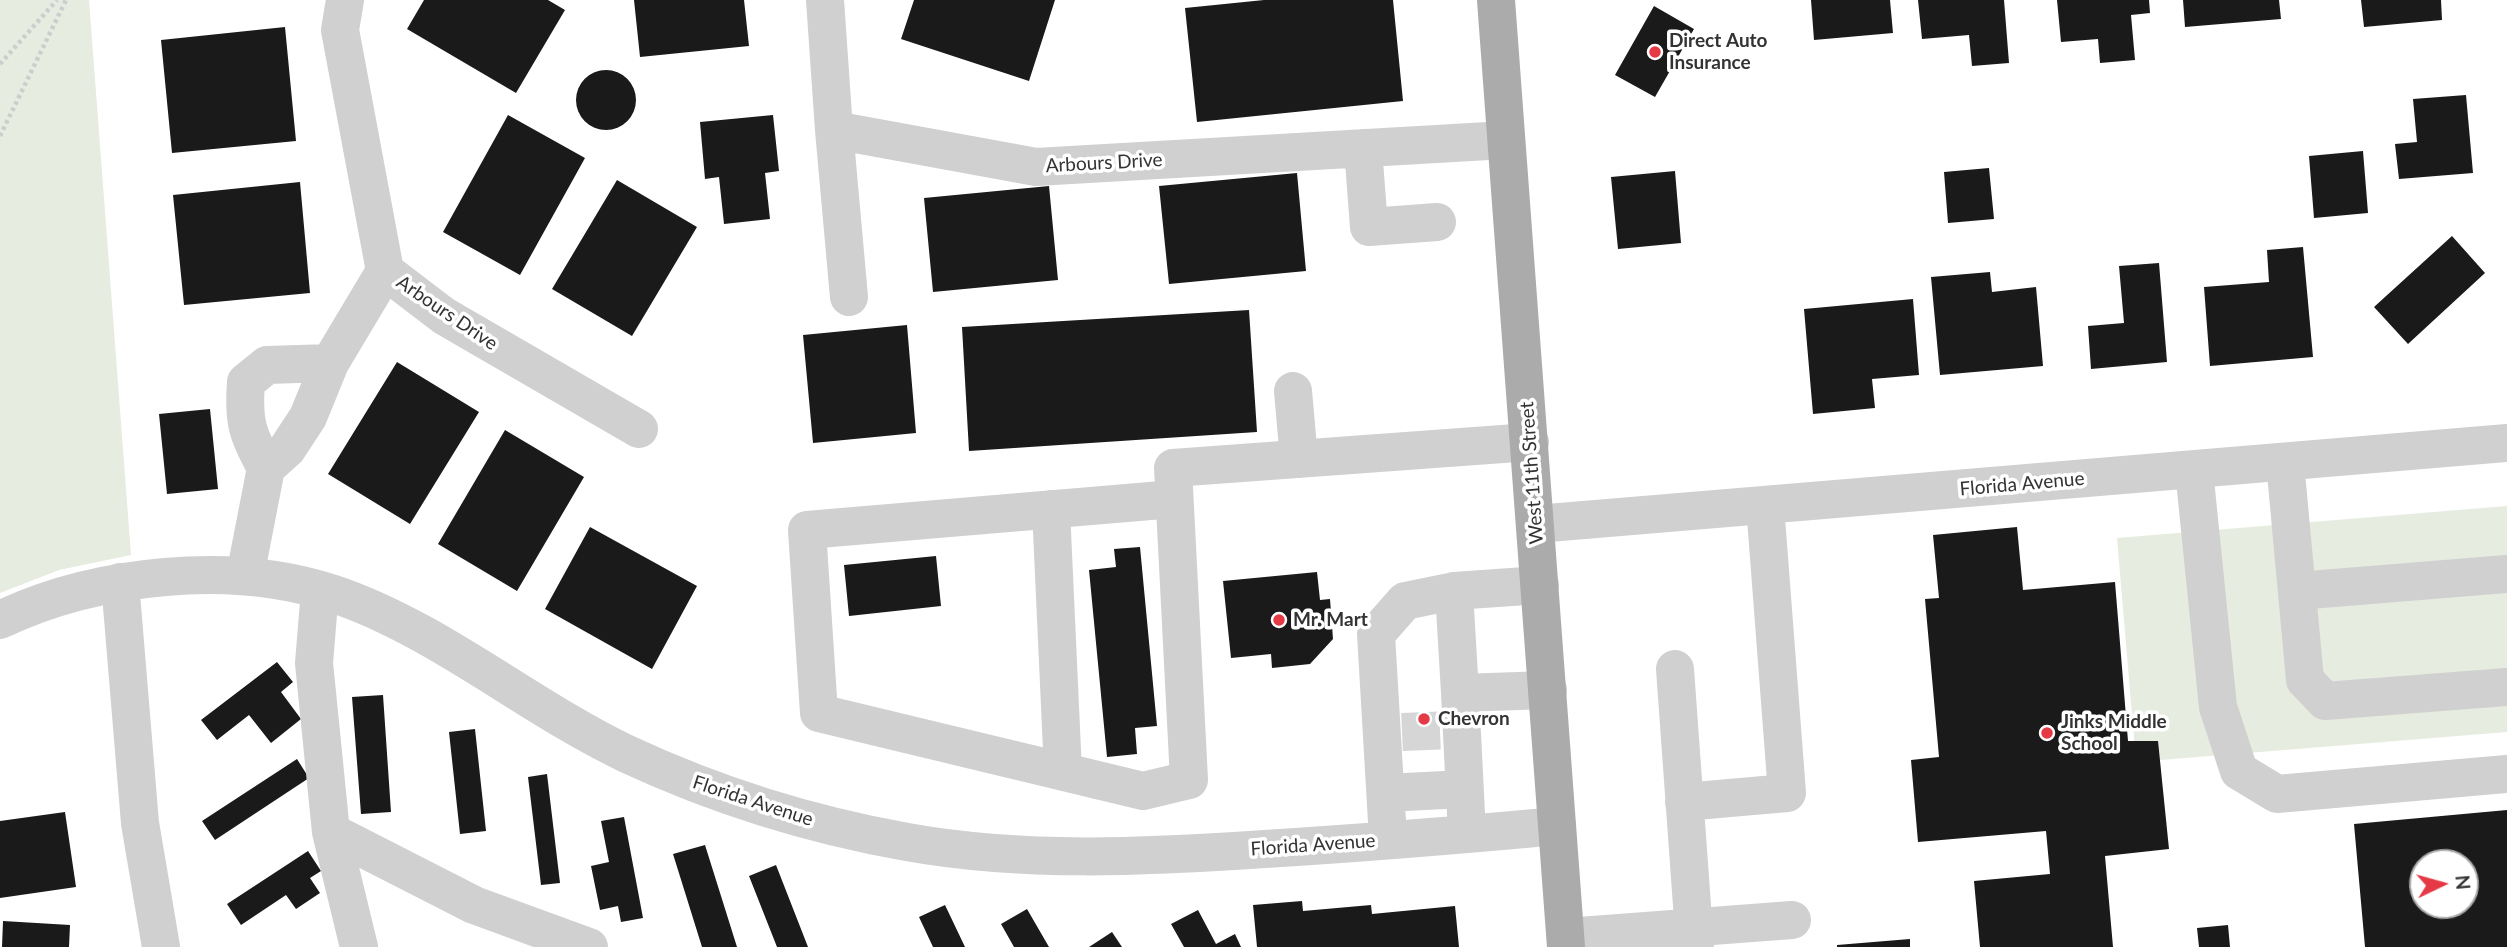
<!DOCTYPE html>
<style>
body{margin:0}
#map{position:relative;width:2507px;height:947px;overflow:hidden;background:#fff;font-family:Lato,sans-serif}
canvas{display:block}
.north{position:absolute;left:2409px;top:849px;width:70px;height:70px;box-sizing:border-box;background:#fff;border:2px solid #adadad;border-radius:50%;rotate:85deg;font-size:19px;font-weight:700;line-height:28px;text-align:center;color:#333}
.north::after{content:'';display:block;margin:auto;width:24px;height:32px;background:#e63946;clip-path:polygon(50% 0,100% 100%,50% 72%,0 100%)}
</style>
<div id="map">
<canvas width="2507" height="947"></canvas>
<div class="north">N</div>
</div>
<script>
const c = document.querySelector('canvas').getContext('2d');
c.lineJoin = 'round';
function fill(path, color) {
  c.fillStyle = color;
  c.fill(path, 'evenodd');
}
function strokePath(path, color, width, dash) {
  c.strokeStyle = color;
  c.lineWidth = width;
  c.lineCap = dash ? 'butt' : 'round';
  c.setLineDash(dash || []);
  c.stroke(path);
}
function write(font, color, halo, rows, align = 'center') {
  c.font = font + ' Lato,sans-serif';
  c.lineWidth = 7;
  c.setLineDash([]);
  c.textBaseline = 'middle';
  c.strokeStyle = halo;
  c.fillStyle = color;
  for (const [text, x, y, turn = 0] of rows) {
    c.save();
    c.translate(x, y);
    c.rotate((+turn || 0) * Math.PI / 180);
    c.textAlign = isNaN(turn) ? turn : align;
    if (halo) c.strokeText(text, 0, 0);
    c.fillText(text, 0, 0);
    c.restore();
  }
}
fill(new Path2D(`
 M0 0H89L131 555 59 570 0 593Z
 M2507 506V732L2136 762 2117 538Z`), '#e6ecdf');
fill(new Path2D(`
 M424 0H548L565 10 516 93 407 29Z
 M634 0H744L749 46 640 57Z
 M914 0H1055L1029 81 901 39Z
 M1264 0H1393L1403 101 1197 122 1185 8Z
 M1811 0H1890L1893 33 1814 40Z
 M1918 0H2004L2009 63 1972 66 1969 35 1922 39Z
 M2057 0H2149L2150 13 2131 15 2135 60 2100 63 2098 39 2061 42Z
 M2183 0H2279L2281 19 2185 27Z
 M2361 0H2441L2442 20 2364 27Z
 M1654 6 1694 29 1655 97 1615 75Z
 M285 27 296 141 172 153 161 40Z
 M576 100a30 30 0 1 1 60 0a30 30 0 1 1-60 0Z
 M2466 95 2473 173 2399 179 2395 144 2417 142 2413 99Z
 M508 115 585 158 520 275 443 232Z
 M773 115 779 171 765 173 770 219 724 224 719 177 705 179 700 122Z
 M2363 151 2368 213 2314 218 2309 156Z
 M1989 168 1994 219 1948 223 1944 172Z
 M1675 171 1681 243 1618 249 1611 177Z
 M1297 173 1306 271 1169 284 1159 186Z
 M617 180 697 227 632 336 552 289Z
 M300 182 310 293 184 305 173 195Z
 M1049 186 1058 280 933 292 924 198Z
 M2452 236 2485 273 2408 344 2374 307Z
 M2303 247 2313 357 2210 366 2204 287 2269 282 2267 250Z
 M2159 263 2167 362 2091 369 2088 326 2124 323 2119 266Z
 M1990 272 1992 292 2036 287 2043 366 1940 375 1931 277Z
 M1913 299 1919 375 1872 379 1875 408 1813 414 1804 309Z
 M1249 310 1257 432 969 451 962 327Z
 M907 325 916 433 813 443 803 335Z
 M397 362 479 412 410 524 328 474Z
 M210 409 218 489 167 494 159 414Z
 M505 430 584 477 517 591 438 544Z
 M590 527 697 586 652 669 545 609Z
 M2017 527 2023 590 2115 582 2128 741H2158L2169 849 2105 856 2113 947H1980L1974 881 2050 874 2046 831 1918 842 1911 760 1939 757 1925 599 1939 598 1933 535Z
 M1140 547 1157 726 1135 728 1137 754 1107 757 1089 570 1116 567 1114 549Z
 M936 556 941 606 849 616 844 565Z
 M1317 572 1320 600 1330 599 1333 639 1310 664 1272 668 1271 654 1231 658 1223 581Z
 M277 662 293 682 281 692 301 719 271 743 249 715 217 740 201 720Z
 M383 695 391 812 361 814 352 697Z
 M475 729 486 831 460 834 449 732Z
 M297 759 309 778 215 840 202 821Z
 M547 774 560 883 541 885 528 777Z
 M2507 810V947H2365L2354 824ZM2423 863H2465V905H2423Z
 M65 812 76 887 0 898V821Z
 M624 817 643 918 621 922 618 906 600 910 591 866 609 862 601 821Z
 M705 845 737 947H702L673 854Z
 M308 851 321 871 310 878 320 893 296 909 286 895 241 925 227 904Z
 M776 865 808 947H777L749 876Z
 M1302 901 1303 911 1371 905 1372 914 1455 906 1459 947H1257L1253 905Z
 M945 905 965 947H933L919 917Z
 M1027 909 1049 947H1014L1001 924Z
 M1198 910 1216 944 1235 934 1241 947H1184L1171 924Z
 M3 921 70 925 69 947H2Z
 M2228 925 2230 947H2199L2197 928Z
 M1112 932 1122 947H1089Z
 M1910 939V947H1837V945Z`), '#1a1a1a');
strokePath(new Path2D(`
 M1402 732 1450 730`), '#d6d6d6', 38, [38, 19]);
strokePath(new Path2D(`
 M0 64 57 0
 M0 136 66 0`), '#cdcdcd', 4.5, [3.5, 3.5]);
strokePath(new Path2D(`
 M345 0 340 30 385 271 444 316 639 429
 M825 0 834 130 1036 167 1506 140
 M834 130 849 297
 M1363 148 1369 227 1437 222
 M1293 391 1299 459
 M2285 462 2305 680 2325 701 2507 687
 M266 468C247 434 243 421 246 382L267 365 330 363 385 271
 M2194 470 2218 707 2239 771 2277 794 2507 774
 M1174 499 807 530 819 713 1143 791 1189 780 1173 468 1530 442
 M1051 509 1063 772
 M1536 524 2507 443
 M245 576 266 468 287 449 308 417 330 363
 M120 582 140 823 161 947
 M1540 585 1454 591 1460 693 1548 690
 M320 590 314 663 331 832 474 905 589 947
 M2297 591 2507 574
 M0 620C52 595 107 582 165 577 222 572 279 576 334 594 438 629 528 707 627 754 715 795 811 825 907 842 1024 863 1146 857 1265 849 1362 843 1460 835 1557 826
 M1675 669 1695 947
 M1460 693 1467 834
 M1386 793 1464 789
 M1684 802 1787 793 1765 505
 M331 832 359 947
 M1388 839 1376 634 1405 601 1454 591
 M1566 937 1792 920`), '#d0d0d0', 38);
strokePath(new Path2D(`
 M1496 0 1566 947`), '#ababab', 38);
for (const [x, y, r, color] of [
 [1655,52,7,"#e63946"],
 [1279,620,7,"#e63946"],
 [1424,719,7,"#e63946"],
 [2047,733,7,"#e63946"]
]) {
  const dot = new Path2D();
  dot.arc(x, y, r, 0, 2 * Math.PI);
  c.fillStyle = color;
  c.fill(dot);
  strokePath(dot, '#fff', 2.5);
}
write('bold 19px', '#333', '#fff', [
 ["Direct Auto",1669,41],
 ["Insurance",1669,63],
 ["Mr. Mart",1293,620],
 ["Chevron",1438,719],
 ["Jinks Middle",2061,722],
 ["School",2061,744]
], 'left');
write('19px', '#333', '#fff', [
 ["Arbours Drive",1104,163,-3],
 ["Arbours Drive",447,313,34],
 ["West 11th Street",1532,473,-94],
 ["Florida Avenue",2022,484,-5],
 ["Florida Avenue",753,801,18],
 ["Florida Avenue",1313,845,-4]
]);
</script>
